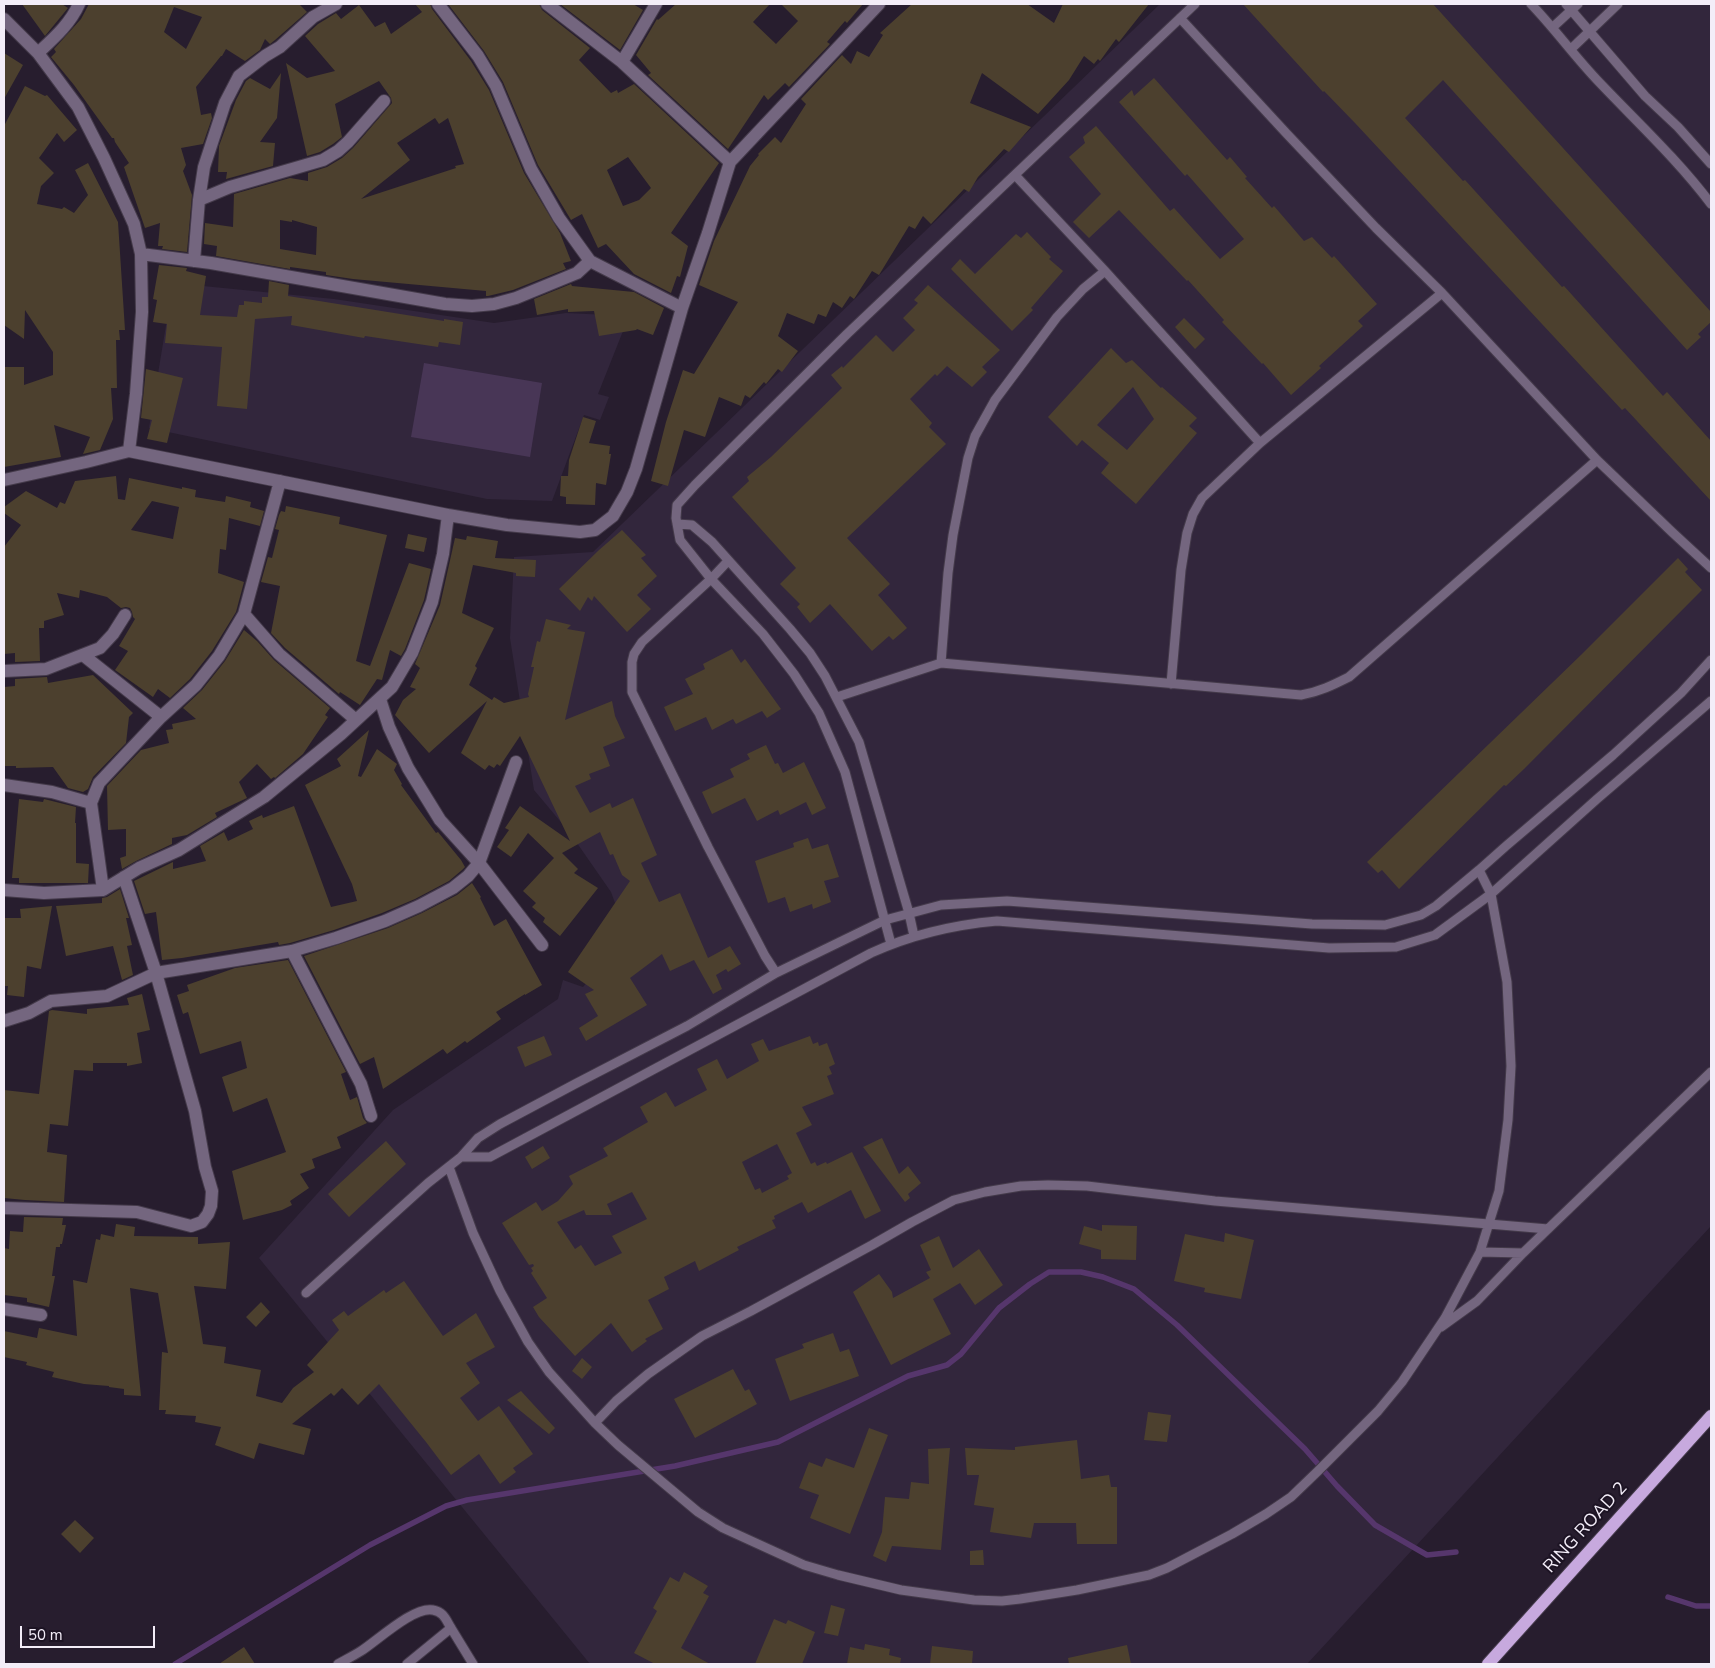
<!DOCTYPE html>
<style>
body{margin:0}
#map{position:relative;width:1715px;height:1668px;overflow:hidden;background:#271d2e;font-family:"Nunito Sans",sans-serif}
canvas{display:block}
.frame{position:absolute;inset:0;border:5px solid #f3edf8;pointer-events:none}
.scale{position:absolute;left:20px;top:1626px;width:135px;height:22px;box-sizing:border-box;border:2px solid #f3edf8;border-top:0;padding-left:6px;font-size:15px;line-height:18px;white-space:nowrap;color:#f3edf8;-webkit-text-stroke:4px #1d1424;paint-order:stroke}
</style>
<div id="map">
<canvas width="1715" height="1668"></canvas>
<div class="frame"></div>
<div class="scale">50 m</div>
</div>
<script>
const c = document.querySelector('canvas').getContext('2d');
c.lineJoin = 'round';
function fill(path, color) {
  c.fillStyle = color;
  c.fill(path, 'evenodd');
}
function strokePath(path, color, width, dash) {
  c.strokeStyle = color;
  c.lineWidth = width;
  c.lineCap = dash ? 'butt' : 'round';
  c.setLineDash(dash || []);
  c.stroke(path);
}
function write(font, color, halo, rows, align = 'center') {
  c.font = font + ' "Nunito Sans",sans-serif';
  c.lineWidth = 4;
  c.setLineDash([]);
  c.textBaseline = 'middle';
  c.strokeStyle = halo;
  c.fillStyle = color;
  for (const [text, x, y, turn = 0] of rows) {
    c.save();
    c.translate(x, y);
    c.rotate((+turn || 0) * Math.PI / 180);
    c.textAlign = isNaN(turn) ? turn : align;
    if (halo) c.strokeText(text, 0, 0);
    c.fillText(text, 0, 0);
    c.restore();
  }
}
fill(new Path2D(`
 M1160 4H1711V1226L1307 1664H590L259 1258 393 1110 558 999 563 980 583 987 621 942 618 911 611 892 570 833 534 790 510 638 514 557 593 552Z
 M173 283 334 299 494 323 566 313 629 316 598 394 609 397 600 420 584 415 552 501 487 499 149 428Z`), '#32263c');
fill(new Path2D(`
 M424 363 542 383 530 457 411 437Z`), '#483656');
strokePath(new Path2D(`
 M1668 1597 1696 1606H1711
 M175 1664 370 1545 446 1506 467 1500 675 1466 778 1442 908 1376 947 1365 961 1354 999 1308 1030 1284 1049 1272H1081L1103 1277 1134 1289 1177 1325 1305 1449 1337 1486 1375 1525 1427 1555 1456 1552`), '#56366c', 5.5);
fill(new Path2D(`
 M22 4H62L68 8 45 36Z
 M89 4H299L307 12 275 40 270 44 265 39 260 50 245 61 226 49 222 56H221L196 87 201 115 211 113 212 118 203 144 181 148 186 165 183 171 192 195 187 252 162 249 163 246H158L160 223 145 228 124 167 129 163 115 142 114 138H112L74 85 51 57 56 52 54 49 81 19ZM174 7 202 17 186 49 164 32Z
 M415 4H430L432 9 471 61 489 90 524 173 560 233 571 261 563 263 566 269 513 290 488 296H486V291L353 279 326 275V272L290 267V269L216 256 217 246 204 244 205 223 233 227 234 194 290 178 308 181V173L327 167 342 158 353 148 392 103 391 98 379 81 335 104 342 137 333 144 320 152 307 156 286 63 307 78 335 71 305 36 318 24 336 13 341 19 359 5 375 27 385 22 391 34 422 12ZM435 118 439 124 448 118 464 164 455 166 456 168 361 199 410 160 397 143ZM280 220 292 222V220L317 227 316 255 280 249Z
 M448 4H539L542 10 590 48 579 60 611 93 617 90 618 93 634 84 719 163 671 233 688 246 680 277 677 276 671 293 634 274 606 244 598 248 582 214 571 220 538 165 503 82 484 51ZM628 157 651 188 639 200 623 206 607 170Z
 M560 4H633L643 10 620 50Z
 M676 4H770L753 22 776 44 798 21 781 4H863L847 23 845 21 827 42 830 44 789 87 785 83 768 100 764 95 728 149 648 75 651 73 636 55 657 19 658 20Z
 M912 4H1027L1054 23 1063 4H1149L1119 42 1116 39 1100 61 1098 59 1094 64 1084 56 1069 80 1038 114 982 73 970 103 1031 127 1009 152 1004 149 978 177 969 192 964 189 931 224 923 216 915 229 909 226 879 275 872 271 854 299 850 296 842 308 833 302 826 317 818 314 814 324 787 313 778 336 798 351 782 372 778 369 766 384 764 382 750 398 745 395 741 406 719 397 705 437 684 430 668 486 651 481 666 422 683 370 694 374 738 302 699 285 714 241 750 166 759 155 758 154 775 137 781 143 806 104 801 99 842 55 851 64 857 51 869 57 883 35 880 33Z
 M1243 4H1433L1711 312V322L1698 334 1701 337 1687 350 1443 80 1405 118 1463 181 1465 180 1562 287 1564 286 1663 396 1667 392 1711 441V501L1625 408 1622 410 1355 123 1324 91 1323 92Z
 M4 53 23 65 4 99Z
 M281 73 277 118 260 142 275 143 273 166 226 179 227 172H218L219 146 236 100 246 81 250 78 270 89Z
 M1154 78 1227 160 1230 157 1247 177 1245 178 1272 208 1274 206 1304 241 1312 237 1332 258 1334 256 1377 304 1358 321 1363 326 1319 366 1321 368 1291 395 1263 363 1262 364 1222 322 1224 320 1188 280 1187 281 1119 210 1089 238 1073 222 1101 194 1069 157 1085 143 1083 137 1096 126 1170 211 1174 208 1220 259 1244 239 1187 174 1185 176 1119 102 1132 90 1134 96Z
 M25 86 45 96 47 95 77 130 64 142 57 133 39 158 54 173 41 186 37 204 62 209 64 207 74 213 88 195 75 170 88 163 118 222 125 330H119L120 340H116L117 388H111L113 419 100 450 83 454 90 437 54 425 61 457 4 467V367H24V385L53 375V352L25 310 24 339 4 325V126Z
 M1027 232 1051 257 1049 259 1063 271 1031 308 1033 310 1012 331 951 269 960 259 975 274 1016 234 1021 238Z
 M159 265 187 268 186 271 206 276 200 315 237 317 239 305H244V301L262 303V297H268L269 281 289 285 288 296 444 321V319L463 322 460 345 439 342 438 347 365 336 364 338 291 325 292 316 255 319 247 409 217 406 222 347 165 343 167 324 153 322 157 300 153 299Z
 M571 284 572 286 634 292 664 308 653 335 637 329 636 330 599 336 594 311 568 312V309L537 315 534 299Z
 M928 285 1000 350 982 367 987 372 972 387 947 366 937 376 935 374 910 399 932 423 929 427 946 444 847 538 890 584 878 595 907 628 893 640 889 636 872 651 830 604 810 623 797 607 800 604 780 584 796 568 732 497 749 481 747 477 771 457 842 388 831 375 842 366 843 368 876 335 893 352 915 330 903 318 918 303 914 300Z
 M1184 318 1205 339 1195 349 1175 327Z
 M1111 348 1126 363 1132 360 1161 388 1162 387 1197 418 1189 426 1197 433 1136 504 1101 473 1109 463 1082 440 1077 446 1048 417ZM1133 387 1154 419 1127 450 1097 425Z
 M146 369 183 378 167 443 147 439 152 420 141 418Z
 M583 417 596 421 589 443 610 446 609 454H611L606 485 596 483 595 505 566 504V497L560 496 561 476H568L569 460Z
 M116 476 118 499 125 500 129 478 182 489V487L196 490 195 497 225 502 226 496 251 502 250 507 264 511 260 526 229 518 226 550 220 549 218 573 244 582 236 612 212 651 190 679 170 698 158 689 153 697 115 670 128 651 119 646 135 619 133 617 132 612 130 608 126 607 121 608 107 597 80 590 79 598 57 593 64 615 44 621V628H39L40 661 15 662V653L4 654V547L21 525 4 513V507L26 491 57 508 60 502 65 504 75 481ZM152 501 179 507 173 539 131 530Z
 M286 506 340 517 339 524 387 535 356 661 370 666 409 563 431 569 424 600 405 649 401 656 390 650 382 680 377 679 360 705 340 692 339 694 285 648 271 633 280 586 261 582 268 557 272 558 279 530 275 529 279 515 281 511 285 512Z
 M622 530 646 555 641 558 657 576 637 595 651 609 627 632 594 596 592 601 588 597 580 611 559 589 599 550Z
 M408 534 427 538 424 552 405 548Z
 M467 536 498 541 495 558 536 560 535 577 516 576V573L473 565 462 613 494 628 475 666 477 668 469 685 492 700 494 697 504 703 529 697 528 694 534 667H531L537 641 540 642 546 619 571 625 567 629 585 632 565 720 612 701 615 716 625 738 603 747 610 766 589 774 591 779 575 786 590 813 610 803 612 808 633 798 657 855 641 863 659 902 680 893 708 958 730 946 741 964 728 972 726 969 716 975 722 989 713 994 694 960 670 971 662 954 630 978 647 1005 586 1041 579 1028 598 1016 585 994 594 990 568 972 630 881 622 875 613 854 610 855 600 832 562 853 578 869 574 873 598 888 560 936 543 922 545 918 532 907 536 903 523 891 554 858 528 833 511 857 497 847 509 830 505 828 520 806 570 841 520 736 500 766 497 764 494 768 489 765 485 770 461 753 487 701 429 753 395 715 403 700 416 689 410 687 420 668 415 664 440 605 455 538 466 540Z
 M1678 558 1688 569 1685 572 1702 590 1524 769 1506 786 1504 785 1399 889 1382 870 1378 873 1367 862 1582 654Z
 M244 630 257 641 274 660 330 708 325 715 328 717 303 754 275 778 274 777 271 779 257 764 239 782 247 798 215 813 217 817 187 835 172 838V844L136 861 122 869 120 858 126 856V829L108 830 107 786 141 750 169 743 166 730 173 729 172 724 196 719 183 708 202 690 225 661Z
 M732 649 741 663 745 659 781 709 767 718 762 711 736 724 733 719 712 730 706 717 675 731 664 707 693 694 685 679 705 669 703 664Z
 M93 675 133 713 129 717 126 743 93 777 88 789 83 792 68 788 53 767 16 768V766H4V687L15 686V679L47 677 48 683Z
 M369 730 358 776 361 777 377 749 397 764 394 770 402 784 401 785 436 833 438 832 461 860 465 867 462 870 449 881 415 899 382 913 334 930 290 943 279 945 278 942 182 958 162 960 156 912 145 914 134 881 173 862V869L206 861 200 846 224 832 228 841 253 829 249 821 262 815 263 818 294 806 331 907 357 901 352 884 305 785 341 766 337 759Z
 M766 745 775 764 778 763 783 773 804 762 826 808 812 815 806 802 780 815 778 810 757 821 745 798 712 814 702 792 734 777 730 769 750 759 747 754Z
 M19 799 43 802 44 799 76 807 75 823H76V863L89 864 88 883H19V878H12Z
 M808 838 812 849 828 844 839 877 824 881 831 902 813 909 812 904 790 912 785 897 768 903 755 861 794 847 793 843Z
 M472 883 481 897 480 898 494 926 506 919 542 985 525 995V994L496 1012 501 1019 467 1043 465 1041 447 1054 443 1049 383 1089 374 1057 360 1064 304 956 388 928 422 913 457 895Z
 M120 889 129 918H126L132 945 127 946 133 975 122 980 113 946 66 956 56 906 102 903V898L107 897Z
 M52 906 41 969 27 966 24 997 7 995 8 986H4V918H21L20 909Z
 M288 960 346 1072 341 1074 350 1100 357 1097 363 1118 367 1123 337 1137 341 1148 312 1159 315 1168 300 1174 309 1188 290 1201 292 1205 282 1210 243 1220 232 1171 286 1152 267 1098 233 1112 222 1077 247 1068 241 1041 200 1054 188 1012 183 1014 177 995 189 991 187 985 235 968Z
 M142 994 150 1030 137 1033 142 1063 127 1066V1063H93V1071L74 1070 68 1126 50 1124 47 1152 67 1155 64 1202 25 1200 4 1198V1090L39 1094 49 1011 52 1010 87 1014V1009L129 1005 127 998Z
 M544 1036 552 1055 525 1067 517 1047Z
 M810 1036 813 1044 818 1042 819 1046 827 1043 835 1064 829 1067 832 1074 827 1076 834 1094 802 1107 812 1125 796 1133 811 1164 815 1162 817 1166 826 1162 827 1164 852 1152 881 1211 865 1219 851 1190 808 1213 802 1202 774 1216 775 1219 772 1220 776 1228 737 1247 739 1250 699 1271 695 1261 664 1277 669 1289 648 1300 663 1329 645 1339 647 1341 632 1352 611 1323 575 1356 539 1317 533 1307 547 1298 531 1273 533 1271 531 1268 534 1266 533 1264 529 1265 502 1223 536 1202 542 1211 558 1201 573 1184 569 1176 608 1156 603 1148 648 1122 640 1107 666 1092 675 1107 707 1090 697 1069 717 1059 727 1079 759 1061 751 1044 763 1039 769 1051ZM777 1144 792 1173 787 1176 789 1179 762 1193 760 1188 755 1190 742 1162ZM632 1192 647 1219 612 1236 622 1253 595 1266 581 1245 575 1249 557 1222 584 1210 586 1215H612L607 1204Z
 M882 1138 899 1174 908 1166 921 1183 908 1194 910 1198 905 1202 863 1147Z
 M386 1141 406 1164 349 1217 328 1194Z
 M543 1146 550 1158 532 1169 525 1157Z
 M24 1217 63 1218 62 1225H66L62 1244H60V1247H56L52 1276H55L49 1307 27 1302V1298L4 1295V1248L9 1249 10 1231 23 1232Z
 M116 1224 135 1227 134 1236 198 1237V1244L230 1242 226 1289 194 1286 203 1344 226 1347 224 1363 261 1370 256 1396 282 1403 293 1388 314 1372 307 1365 339 1330 332 1320 344 1311 348 1316 384 1290 386 1293 404 1281 443 1336 476 1313 495 1347 466 1363 480 1383 460 1398 478 1421 499 1406 533 1454 513 1468 516 1472 500 1484 479 1454 451 1475 426 1442 379 1384 358 1405 342 1388 334 1396 331 1393 292 1424 311 1429 304 1455 259 1443 254 1459 215 1445 221 1427 195 1422 196 1416 165 1414 166 1410H159L162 1352 168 1353 158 1293 130 1288 141 1396 124 1395V1389L109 1387V1386L84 1384 52 1377 54 1372 26 1365 27 1362 4 1357V1331L37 1338 39 1328 77 1336 73 1280 87 1283 96 1239 100 1240 101 1234 114 1237Z
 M1102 1225 1137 1226 1136 1260 1101 1259V1250L1079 1244 1084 1226 1102 1231Z
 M1225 1233 1254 1240 1241 1299 1204 1292 1205 1288 1174 1281 1185 1234 1224 1242Z
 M939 1236 953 1268 979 1249 1003 1285 975 1305 960 1283 933 1299 951 1334 891 1365 853 1292 879 1274 892 1292 893 1298 930 1278 926 1272 931 1270 920 1245Z
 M261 1302 270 1312 256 1327 246 1317Z
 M833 1333 840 1352 849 1349 859 1376 790 1401 775 1359 804 1348 802 1344Z
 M582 1358 592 1367 582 1379 572 1371Z
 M733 1369 745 1391 749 1389 757 1404 695 1438 674 1399Z
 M521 1391 555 1428 549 1434 507 1400Z
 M1148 1412 1171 1415 1167 1442 1144 1440Z
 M869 1428 888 1435 850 1534 810 1518 819 1495 799 1488 809 1462 822 1467 826 1458 854 1468Z
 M1077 1440 1081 1479 1109 1475 1111 1487H1117V1544H1077L1076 1523H1034L1031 1538 990 1532 994 1508 974 1505 979 1475H967L965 1448 1015 1450V1447Z
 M950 1448 941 1550 892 1546 886 1562 873 1556 882 1532 885 1497 909 1499 911 1482 929 1484 928 1449Z
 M75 1520 94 1538 80 1553 61 1534Z
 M983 1550 984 1565H970V1551Z
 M684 1572 708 1586 703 1593 709 1596 681 1648 710 1664H655L634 1653 657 1611 653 1608 670 1577 679 1582Z
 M831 1605 845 1609 838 1636 824 1633Z
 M774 1619 786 1624 788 1620 815 1632 802 1664H755Z
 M865 1644 890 1649 889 1655 901 1658 900 1664H847L850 1647 864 1650Z
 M1127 1645 1131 1664H1069L1068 1658Z
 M932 1646 973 1651 972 1664H930Z
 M244 1647 255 1664H219Z`), '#4c402e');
const service = new Path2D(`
 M1531 4C1555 29 1575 57 1599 82 1637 122 1678 160 1711 204
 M1566 4 1645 96 1678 127 1711 164
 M1180 18 1287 134 1376 228 1442 293 1597 460 1672 532 1711 568
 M1553 27 1578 4
 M1571 49 1618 4
 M1015 175 1105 271 1260 443
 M677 524 692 525 712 542 790 629 810 653 825 676 859 742 909 913 914 936
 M728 561 711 579 642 642 634 654 632 662V692L708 847 765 956 776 973
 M941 663 948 573 953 535 968 458 975 436 995 400 1057 317 1083 289 1105 271
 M1171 684 1181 570 1187 533 1193 514 1202 498 1260 443 1442 293
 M837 697 941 663 1301 695C1319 692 1333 685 1349 677L1597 460
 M891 944 845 772 819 713 794 674 763 634 711 579 680 540 676 518 677 505 695 485 847 334 1195 4
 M461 1157H490L871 953C913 934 952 925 997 921L1329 948 1396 947 1435 935 1491 894 1597 799 1711 701
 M449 1167 473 1233 500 1291 528 1342 549 1372 595 1423 618 1445 698 1512 723 1528 804 1565 838 1575 901 1590 974 1600 1002 1601 1020 1599 1077 1590 1149 1575 1167 1568 1232 1534 1266 1514 1291 1497 1317 1472 1378 1411 1402 1382 1445 1318 1480 1252 1499 1191 1508 1120 1511 1066 1507 982 1491 894 1479 870
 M1480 1252 1523 1253
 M306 1293 428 1183 461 1157 478 1138 500 1124 575 1084 687 1026 776 973 885 920 941 905 1007 901 1312 924 1385 925 1421 915 1436 906 1479 870 1506 846 1613 755 1681 693 1711 660
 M1441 1327 1477 1301 1523 1253 1711 1072
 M595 1423 616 1401 648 1374 702 1336 751 1311 872 1245 912 1222 954 1200 985 1192 1021 1186 1048 1185 1087 1186 1215 1201 1548 1229
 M338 1664C345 1660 353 1656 361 1651 378 1640 414 1606 433 1610 444 1612 446 1620 451 1628
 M407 1664 451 1628 473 1664`);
const minor = new Path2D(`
 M438 4 478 56 496 86 531 169 559 218 590 261 682 308
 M547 4 622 62 730 162
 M4 19 38 53 78 107 104 158 134 224 141 254 142 312 136 394 129 451
 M38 53C54 38 70 24 79 4
 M622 62 656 4
 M199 200 230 187 323 160 338 151 348 142 384 101
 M141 254 211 263 445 304 472 306 494 304 516 298 577 273 590 261
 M194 261 199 200 204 167 225 103 239 76 265 56 280 47 313 17 336 4
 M4 480 86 462 129 451 448 515 507 525 580 532 595 530 613 516 627 492 636 469 682 308 708 233 730 162 879 4
 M244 614 279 654 356 720
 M83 655 161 717
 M4 671 46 669 100 648 113 634 125 615
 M380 699 389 727 408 768 440 820 479 863 542 945
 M4 785 52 792 91 803
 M4 890 44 893 103 890 139 868 179 850 264 797 341 734 392 687 412 653 432 602 443 554 448 515
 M103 890 91 803 99 783 161 717 196 685 219 656 244 614 280 481
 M292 951 361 1084 371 1116
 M4 1021 29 1013 51 1001 107 996 156 973 292 951 336 938 385 921 419 906 453 888 468 876 479 863 516 762
 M4 1208 137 1212 191 1226 202 1222 208 1214 211 1206 212 1191 205 1167 195 1111 156 973 124 877
 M4 1309 41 1315`);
const primary = new Path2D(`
 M1488 1664 1711 1416`);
strokePath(service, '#443a4a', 11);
strokePath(minor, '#443a4a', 14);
strokePath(primary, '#443a4a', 14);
strokePath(service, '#74667f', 9);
strokePath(minor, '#74667f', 12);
strokePath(primary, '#c7a9de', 12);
write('18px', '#f3edf8', '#1d1424', [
 ["RING ROAD 2",1586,1528,-48]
]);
</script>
